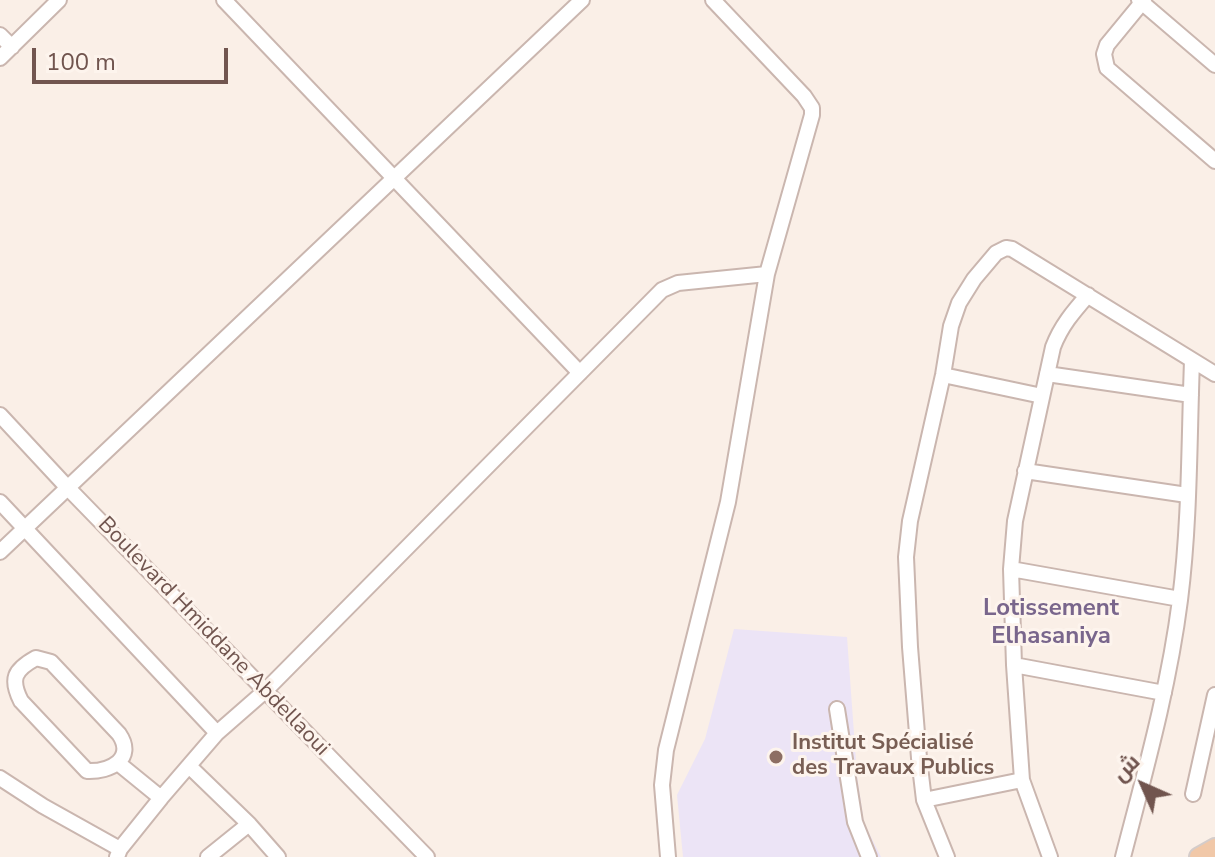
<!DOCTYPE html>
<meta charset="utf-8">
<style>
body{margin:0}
#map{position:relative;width:1215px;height:857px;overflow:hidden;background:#faefe7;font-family:"Nunito Sans",Cairo,sans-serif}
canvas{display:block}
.north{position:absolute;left:1103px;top:745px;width:80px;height:80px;-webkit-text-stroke:6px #fdf4ed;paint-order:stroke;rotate:315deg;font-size:22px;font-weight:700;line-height:32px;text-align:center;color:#71554f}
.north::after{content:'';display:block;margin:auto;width:28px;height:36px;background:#71554f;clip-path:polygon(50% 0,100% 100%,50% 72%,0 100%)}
.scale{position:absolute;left:32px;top:48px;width:196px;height:36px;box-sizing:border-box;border:4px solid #71554f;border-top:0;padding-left:10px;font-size:24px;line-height:28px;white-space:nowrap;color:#71554f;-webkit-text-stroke:6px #fdf4ed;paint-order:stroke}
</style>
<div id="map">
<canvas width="1215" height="857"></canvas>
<div class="north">ش</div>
<div class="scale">100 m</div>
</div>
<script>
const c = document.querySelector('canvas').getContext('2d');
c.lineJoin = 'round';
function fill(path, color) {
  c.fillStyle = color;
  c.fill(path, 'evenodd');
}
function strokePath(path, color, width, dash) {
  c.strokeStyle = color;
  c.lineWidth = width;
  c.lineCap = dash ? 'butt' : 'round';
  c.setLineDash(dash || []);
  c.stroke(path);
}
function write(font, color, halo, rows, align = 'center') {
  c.font = font + ' "Nunito Sans",sans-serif';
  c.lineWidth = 6;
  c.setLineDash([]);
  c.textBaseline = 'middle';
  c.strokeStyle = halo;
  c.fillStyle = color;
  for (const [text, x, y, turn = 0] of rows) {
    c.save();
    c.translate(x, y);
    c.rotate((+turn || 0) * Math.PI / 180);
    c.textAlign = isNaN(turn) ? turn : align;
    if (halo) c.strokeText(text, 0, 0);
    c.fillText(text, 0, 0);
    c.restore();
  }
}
fill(new Path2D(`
 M734 629 847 637 857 775 864 823 881 857H683L677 795 705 739Z`), '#ece4f6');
const minor = new Path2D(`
 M224 0 580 373
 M1139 0 1215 65
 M1144 0 1107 45 1104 54 1107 68 1215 161
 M0 35 12 47
 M0 58 59 0
 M1047 374 1191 395
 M943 375 1042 396
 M0 415 67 487 427 857
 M1025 471 1187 495
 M0 502 217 733
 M0 552 582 0
 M1011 569 1180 599
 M36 658 51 662 119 734C136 759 110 772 87 771L21 701C10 679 14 670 36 658Z
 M1014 665 1164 693
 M837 709 855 822 869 857
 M118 763 161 798
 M189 766 249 824 278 857
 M0 778 43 806 120 849
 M1193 794 1215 695
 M924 800 1022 780
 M117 857 120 849 161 798 217 733 265 691 662 290 678 283 767 274
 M208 857 249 824
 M668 857 662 785 666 750 728 502 767 274 812 115V108L804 96 713 0
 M947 857 924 800 919 758 910 647 906 557 910 521 943 375 951 326 959 303 974 279 996 253 1006 248 1012 249 1215 374
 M1050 857 1022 780 1014 665 1011 569 1015 521 1053 347C1061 326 1073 312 1088 295
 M1123 857C1145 772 1169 687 1180 600 1190 521 1189 440 1192 361`);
const major = new Path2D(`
 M1199 857 1215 848`);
strokePath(minor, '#cab6af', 18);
strokePath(major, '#d4ccca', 22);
strokePath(minor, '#fff', 14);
strokePath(major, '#f1c8a8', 18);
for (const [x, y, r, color] of [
 [776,757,8,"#8d6e63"]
]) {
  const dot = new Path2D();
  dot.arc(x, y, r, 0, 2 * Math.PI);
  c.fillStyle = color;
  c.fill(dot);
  strokePath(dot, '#fdf4ed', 3);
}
write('22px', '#71554f', '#fdf4ed', [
 ["Boulevard Hmiddane Abdellaoui",213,637,46]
]);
write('bold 22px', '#785e54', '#fdf4ed', [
 ["Institut Spécialisé",792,744],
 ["des Travaux Publics",792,769]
], 'left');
write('bold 24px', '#79668c', '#fdf4ed', [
 ["Lotissement",1051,609],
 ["Elhasaniya",1051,637]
]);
</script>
